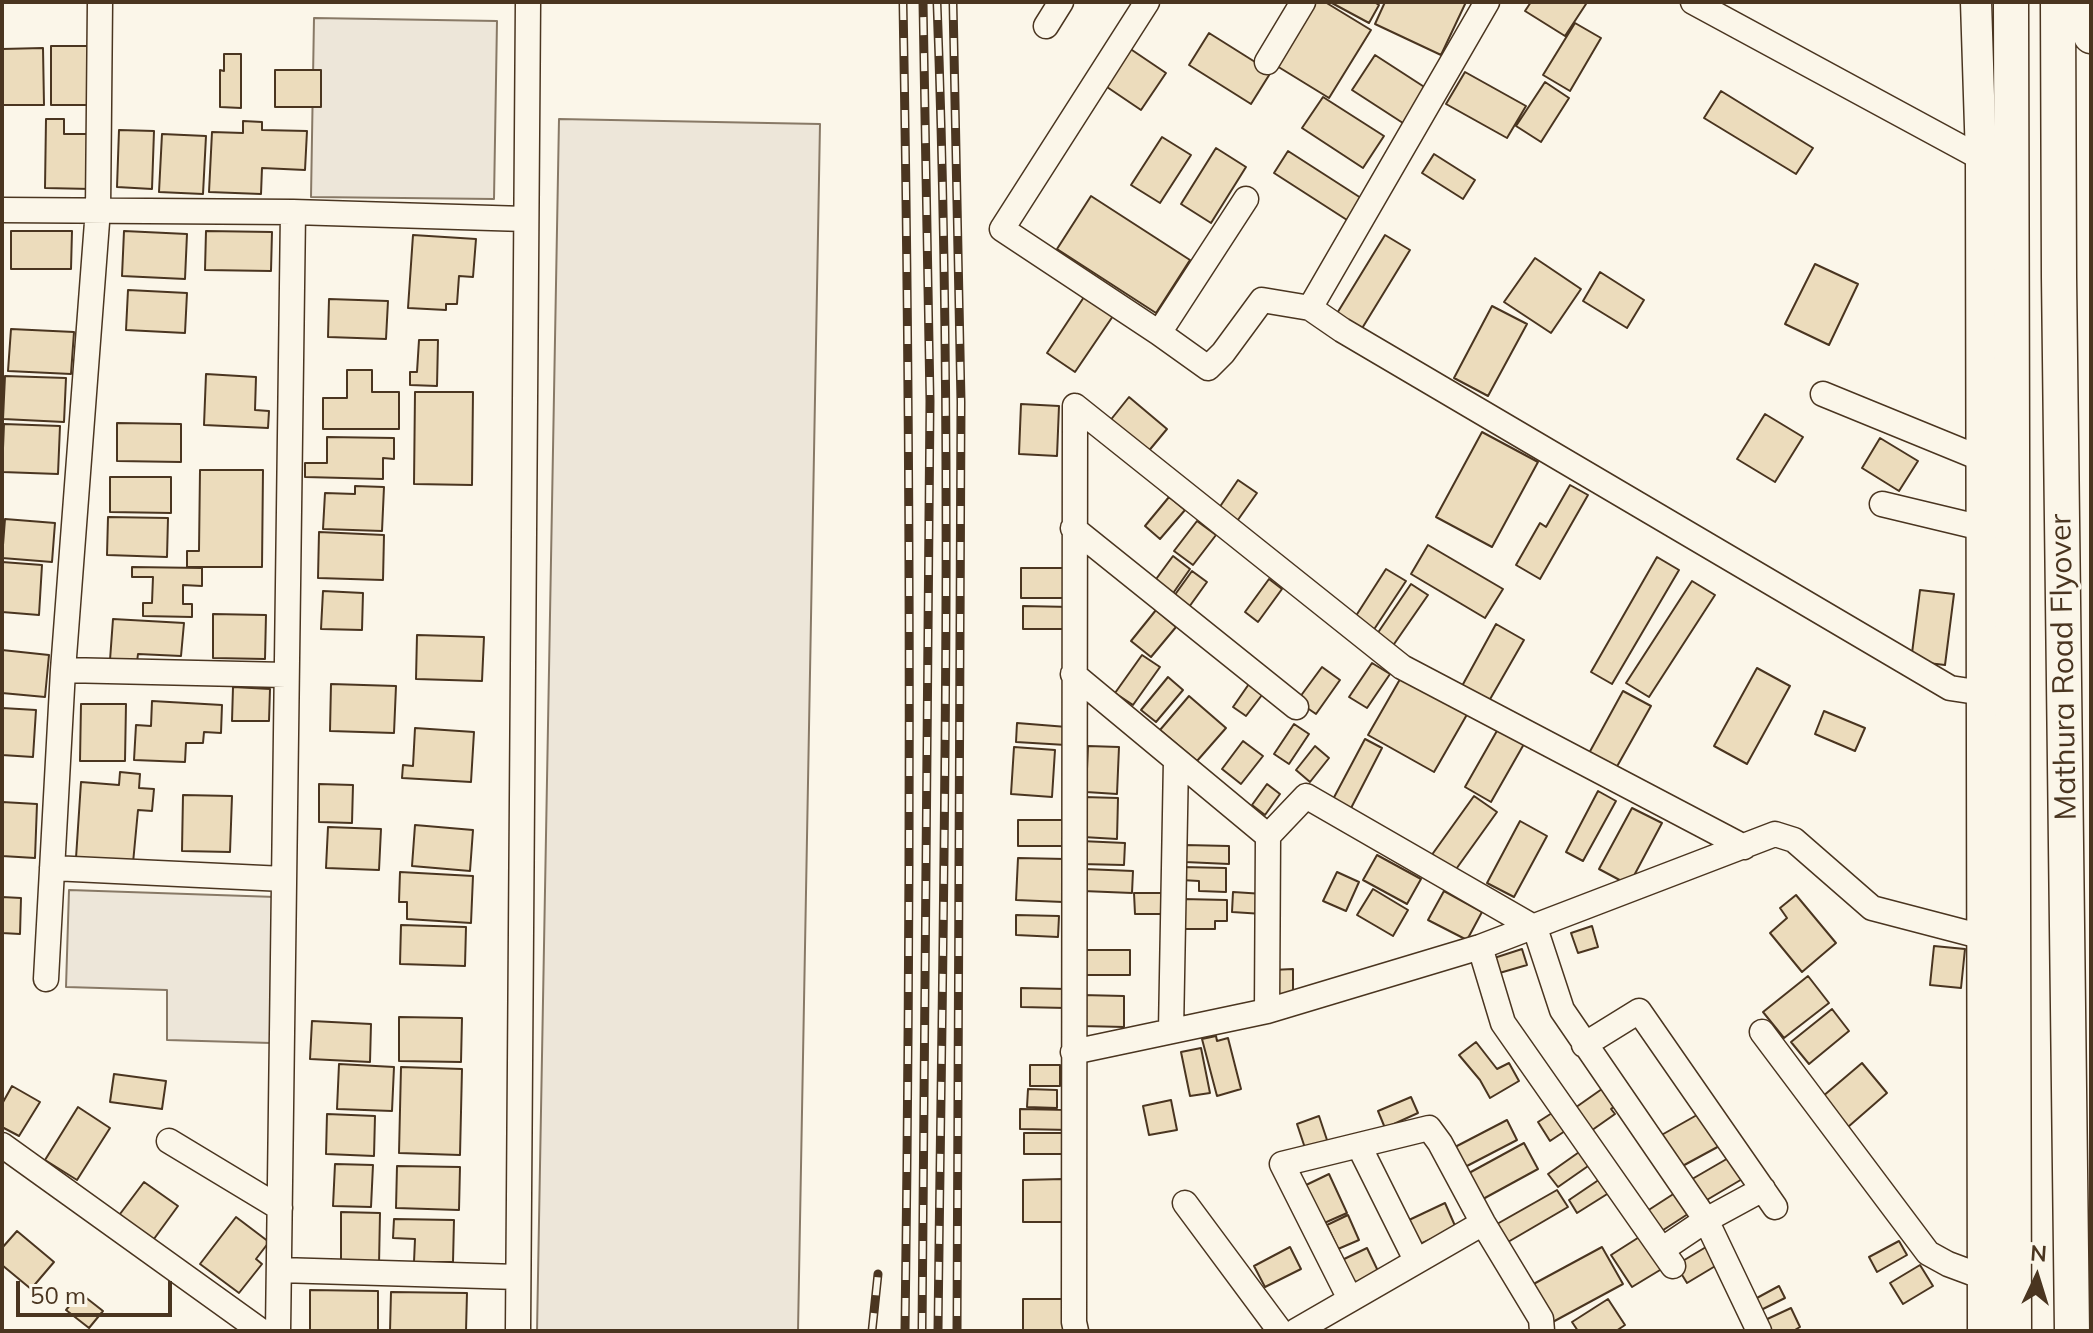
<!DOCTYPE html>
<style>
body{margin:0}
#map{position:relative;width:2093px;height:1333px;overflow:hidden;background:#fbf6e9;font-family:Mulish,sans-serif}
canvas{display:block}
.frame{position:absolute;inset:0;border:4px solid #4a3520;pointer-events:none}
.north{position:absolute;left:1997px;top:1237px;width:80px;height:80px;-webkit-text-stroke:6px #fbf6e9;paint-order:stroke;rotate:4deg;font-size:22px;font-weight:700;line-height:32px;text-align:center;color:#4a3520}
.north::after{content:'';display:block;margin:auto;width:28px;height:36px;background:#4a3520;clip-path:polygon(50% 0,100% 100%,50% 72%,0 100%)}
.scale{position:absolute;left:16px;top:1281px;width:156px;height:36px;box-sizing:border-box;border:4px solid #4a3520;border-top:0;padding-left:10px;font-size:24px;line-height:28px;white-space:nowrap;color:#4a3520;-webkit-text-stroke:6px #fbf6e9;paint-order:stroke}
</style>
<div id="map">
<canvas width="2093" height="1333"></canvas>
<div class="frame"></div>
<div class="north">N</div>
<div class="scale">50 m</div>
</div>
<script>
const c = document.querySelector('canvas').getContext('2d');
c.lineJoin = 'round';
function fill(path, color) {
  c.fillStyle = color;
  c.fill(path, 'evenodd');
}
function strokePath(path, color, width, dash) {
  c.strokeStyle = color;
  c.lineWidth = width;
  c.lineCap = dash ? 'butt' : 'round';
  c.setLineDash(dash || []);
  c.stroke(path);
}
function write(font, color, halo, rows, align = 'center') {
  c.font = font + ' Mulish,sans-serif';
  c.lineWidth = 6;
  c.setLineDash([]);
  c.textBaseline = 'middle';
  c.strokeStyle = halo;
  c.fillStyle = color;
  for (const [text, x, y, turn = 0] of rows) {
    c.save();
    c.translate(x, y);
    c.rotate((+turn || 0) * Math.PI / 180);
    c.textAlign = isNaN(turn) ? turn : align;
    if (halo) c.strokeText(text, 0, 0);
    c.fillText(text, 0, 0);
    c.restore();
  }
}
const green = new Path2D(`
 M314 18 497 21 494 199 311 197Z
 M559 119 820 124 798 1331H537Z
 M69 890 276 897 271 1043 167 1040V990L66 987Z`);
fill(green, '#ede6d9');
strokePath(green, '#887966', 2);
const building = new Path2D(`
 M1310 2H1325L1371 30 1329 98 1272 63Z
 M1330 2H1374L1379 5 1369 23Z
 M1385 2H1466L1441 55 1375 24Z
 M1531 2H1583L1586 4 1565 36 1525 11Z
 M1575 23 1601 38 1570 91 1543 75Z
 M1209 33 1271 72 1251 104 1189 65Z
 M51 46H94V105H51Z
 M43 48 44 105H2V49Z
 M1129 48 1166 73 1141 110 1104 85Z
 M224 54H241V108L220 107V70L224 71Z
 M1375 55 1429 90 1406 125 1352 90Z
 M275 70H321V107H275Z
 M1465 72 1526 106 1507 138 1446 104Z
 M1545 82 1569 98 1541 142 1516 126Z
 M1721 91 1813 148 1796 174 1704 118Z
 M1323 97 1384 136 1363 168 1302 128Z
 M46 119H64V134H92L91 189 45 188Z
 M243 121 262 122V130L307 131 305 170 262 168 261 194 209 192 212 132 243 133Z
 M119 130 154 131 152 189 117 187Z
 M162 134 206 136 203 194 159 192Z
 M1162 137 1191 155 1160 203 1131 185Z
 M1216 148 1246 167 1211 223 1181 204Z
 M1288 151 1361 198 1347 220 1274 173Z
 M1434 154 1475 180 1463 199 1422 173Z
 M1091 196 1190 260 1156 313 1057 249Z
 M11 231H72L71 269H11Z
 M124 231 187 234 185 279 122 276Z
 M206 231 272 232 271 271 205 270Z
 M413 235 476 239 473 277 459 276 457 304H446V310L408 308Z
 M1385 235 1410 250 1361 330 1336 315Z
 M1535 258 1581 289 1551 333 1504 302Z
 M1815 264 1858 284 1829 345 1785 324Z
 M1600 272 1644 300 1627 328 1583 301Z
 M128 290 187 293 185 333 126 330Z
 M1084 297 1113 316 1075 372 1047 353Z
 M329 299 388 301 386 339 328 337Z
 M1492 306 1527 324 1488 396 1454 378Z
 M11 329 74 332 71 374 8 371Z
 M419 340H438L437 386 410 385V372H417Z
 M347 370H372V392H399V429H323V398H347Z
 M206 374 256 377 255 410 269 411 268 428 204 425Z
 M5 376 66 378 64 422 3 419Z
 M415 392H473L472 485 414 484Z
 M1129 397 1167 429 1147 453 1109 422Z
 M1021 404 1059 406 1057 456 1019 454Z
 M1765 414 1803 437 1775 482 1737 459Z
 M117 423 181 424V462L117 461Z
 M4 424 60 426 58 474 2 472Z
 M1482 432 1538 462 1492 547 1436 517Z
 M327 437 394 438V459L383 458V479L305 477V463H327Z
 M1880 438 1918 461 1899 491 1862 468Z
 M200 470H263L262 567H187V551H199Z
 M110 477H171V513L110 512Z
 M1238 480 1257 493 1235 524 1217 511Z
 M1570 485 1588 495 1540 579 1516 565 1540 523 1546 527Z
 M355 486 384 487 382 531 323 529 325 493 355 494Z
 M1169 497 1185 510 1160 539 1145 526Z
 M108 517 168 518 167 557 107 555Z
 M5 519 55 523 52 562 2 558Z
 M1197 521 1216 535 1193 565 1174 551Z
 M319 532 384 535 383 580 318 578Z
 M1428 545 1503 589 1485 618 1411 574Z
 M1173 556 1190 569 1169 599 1151 586Z
 M1657 557 1679 570 1612 684 1591 672Z
 M2 562 42 565 39 615 2 612Z
 M132 567 202 568V586L183 585V604H192V617L143 616V603H152L153 577H132Z
 M1021 568H1073L1072 598H1021Z
 M1386 569 1406 581 1371 634 1352 622Z
 M1192 571 1207 582 1184 614 1169 603Z
 M1269 579 1282 589 1258 622 1245 612Z
 M1692 581 1715 595 1649 697 1626 683Z
 M1411 584 1428 595 1392 647 1375 637Z
 M1920 590 1954 594 1945 665 1911 661Z
 M323 591 363 593 362 630 321 629Z
 M1023 606 1071 607V629H1023Z
 M1156 610 1176 627 1151 657 1131 641Z
 M213 614 266 615 265 659 213 658Z
 M113 619 184 623 181 656 138 654 137 662 110 660Z
 M1496 624 1524 640 1489 701 1462 686Z
 M417 635 484 637 482 681 416 679Z
 M2 650 49 655 45 697 2 693Z
 M1142 655 1160 667 1133 705 1115 693Z
 M1372 663 1390 674 1367 708 1349 697Z
 M1322 667 1340 680 1316 714 1297 701Z
 M1757 668 1790 686 1747 764 1714 746Z
 M1403 674 1469 711 1434 772 1368 735Z
 M1168 677 1183 690 1156 722 1141 710Z
 M1251 681 1265 691 1246 716 1233 707Z
 M331 684 396 686 394 733 330 731Z
 M233 687 270 689 269 721H232Z
 M1623 691 1651 706 1615 770 1588 755Z
 M1189 696 1226 728 1197 761 1160 730Z
 M152 701 222 705 221 733 204 732 203 743H186L185 762 134 760 136 725 151 726Z
 M81 704H126L125 761H80Z
 M2 708 36 710 33 757 2 755Z
 M1824 711 1865 728 1855 751 1815 734Z
 M1017 723 1067 727 1066 745 1016 742Z
 M1294 724 1309 734 1289 764 1274 754Z
 M415 728 474 732 471 782 402 778 403 765 413 766Z
 M1498 729 1524 744 1491 802 1465 787Z
 M1365 739 1382 748 1349 812 1331 803Z
 M1243 741 1263 756 1241 784 1222 769Z
 M1088 746 1119 747 1117 794 1086 792Z
 M1315 746 1329 758 1310 782 1296 770Z
 M1014 747 1055 750 1052 797 1011 794Z
 M120 772 140 774 139 788 154 789 152 811 138 810 133 863 76 858 81 782 119 785Z
 M319 784 353 785 352 823 319 822Z
 M1267 784 1280 794 1265 815 1252 805Z
 M1598 791 1616 801 1583 861 1566 852Z
 M183 795 232 796 230 852 182 851Z
 M1474 796 1497 812 1454 872 1431 856Z
 M1084 797 1118 798 1117 839 1083 837Z
 M2 802 37 804 35 858 2 856Z
 M1632 808 1662 823 1629 885 1599 869Z
 M1018 820H1068V846H1018Z
 M1520 821 1547 836 1514 897 1487 883Z
 M415 825 473 830 470 871 412 866Z
 M328 827 381 829 379 870 326 868Z
 M1081 841 1125 843 1124 865 1080 864Z
 M1185 845 1229 846V864L1185 862Z
 M1377 855 1421 879 1407 904 1363 880Z
 M1018 858 1065 859 1063 902 1016 900Z
 M1182 867 1226 868V892L1199 891V881L1181 880Z
 M1084 869 1133 871 1132 893 1083 891Z
 M400 872 473 876 471 923 407 919V902H399Z
 M1337 872 1359 882 1346 911 1323 901Z
 M1373 889 1408 910 1393 936 1357 915Z
 M1444 891 1482 912 1467 940 1428 920Z
 M1233 892 1264 894 1263 914 1232 912Z
 M1134 893H1171V914H1135Z
 M1796 895 1836 943 1802 972 1770 933 1787 918 1780 908Z
 M2 897 21 898 20 934 2 933Z
 M1182 899 1227 900V921H1215V929H1182Z
 M1016 915 1059 916 1058 937 1016 935Z
 M401 925 466 927 465 966 400 964Z
 M1592 926 1598 947 1578 953 1571 933Z
 M1934 946 1965 949 1961 988 1930 985Z
 M1522 949 1527 965 1496 974 1491 959Z
 M1083 950H1130V975H1083Z
 M1293 969V1000H1272V970Z
 M1808 976 1829 1003 1784 1038 1763 1012Z
 M1021 988 1067 989 1066 1008 1021 1007Z
 M1082 995 1124 996V1027L1082 1026Z
 M1832 1009 1849 1031 1809 1064 1791 1042Z
 M399 1017 462 1018 461 1062 399 1061Z
 M312 1021 371 1024 370 1062 310 1059Z
 M1216 1036 1217 1041 1228 1038 1241 1089 1217 1096 1202 1039Z
 M1476 1042 1497 1069 1509 1063 1519 1081 1490 1098 1480 1080 1459 1055Z
 M1201 1048 1210 1093 1190 1096 1181 1052Z
 M1862 1063 1887 1093 1848 1127 1822 1097Z
 M339 1064 394 1067 392 1111 337 1109Z
 M1030 1065H1060V1086H1030Z
 M401 1067 462 1069 460 1155 399 1153Z
 M114 1074 166 1081 162 1109 110 1102Z
 M1609 1084 1621 1101 1611 1109 1615 1114 1588 1133 1572 1110Z
 M12 1086 40 1102 19 1136 2 1127V1104Z
 M1028 1089 1057 1090V1108L1027 1107Z
 M1411 1097 1418 1113 1385 1128 1378 1111Z
 M1171 1100 1177 1130 1149 1135 1143 1106Z
 M78 1107 110 1128 77 1180 45 1160Z
 M1020 1109 1070 1110V1130L1020 1129Z
 M1704 1111 1723 1144 1677 1169 1658 1137Z
 M1552 1113 1565 1131 1550 1141 1538 1122Z
 M327 1114 375 1116 374 1156 326 1154Z
 M1319 1116 1328 1143 1306 1151 1297 1124Z
 M1507 1120 1517 1140 1465 1167 1455 1147Z
 M1024 1133H1065V1154H1024Z
 M1524 1143 1538 1169 1483 1199 1469 1173Z
 M1582 1150 1591 1164 1558 1187 1548 1174Z
 M1737 1153 1749 1175 1700 1204 1687 1182Z
 M335 1164 373 1165 371 1207 333 1206Z
 M397 1166 460 1167 459 1210 396 1208Z
 M1329 1174 1347 1213 1322 1224 1304 1186Z
 M1603 1177 1612 1191 1577 1213 1569 1200Z
 M1063 1179 1064 1222H1023V1180Z
 M144 1182 178 1206 151 1243 117 1218Z
 M1557 1190 1568 1207 1508 1242 1497 1224Z
 M1678 1191 1691 1212 1657 1234 1644 1213Z
 M1445 1203 1456 1228 1420 1244 1409 1220Z
 M341 1212 380 1213 379 1265 341 1264Z
 M1348 1215 1359 1240 1338 1249 1327 1225Z
 M236 1217 269 1242 256 1259 262 1264 239 1293 200 1264Z
 M394 1219 454 1220 453 1262H414L415 1239 393 1238Z
 M17 1231 54 1262 31 1289 2 1265V1248Z
 M1644 1234 1665 1267 1632 1287 1611 1255Z
 M1899 1241 1907 1255 1877 1272 1869 1257Z
 M1711 1244 1722 1262 1687 1283 1676 1265Z
 M1290 1247 1301 1269 1265 1287 1254 1266Z
 M1602 1247 1623 1284 1549 1324 1528 1287Z
 M1367 1248 1378 1271 1351 1285 1340 1261Z
 M1920 1265 1933 1286 1903 1304 1890 1283Z
 M1779 1286 1785 1298 1761 1310 1755 1299Z
 M310 1290 378 1291V1331H310Z
 M391 1292 467 1293 466 1331H390Z
 M80 1293 103 1311 89 1328 66 1310Z
 M1023 1299H1065V1331H1023Z
 M1608 1299 1625 1325 1616 1331H1578L1572 1322Z
 M1791 1308 1800 1327 1793 1331H1768L1763 1321Z`);
fill(building, '#ecdcbc');
strokePath(building, '#4a3520', 2);
const minor = new Path2D(`
 M1147 2 1002 229 1159 333 1208 368 1223 353 1262 300 1310 308 1342 330 1950 688 1983 693
 M1693 2 1981 158
 M1046 26 1061 2
 M1267 62 1303 2
 M2 210 293 212 525 219
 M1310 308 1487 2
 M1159 333 1246 199
 M1823 394 1982 459
 M1075 406 1074 1322 1076 1331
 M1075 406 1402 667 1744 847
 M1882 504 1982 528
 M1073 528 1296 707
 M63 670 286 675
 M1073 674 1268 836
 M52 868 284 879
 M1480 947 1503 1023 1673 1266
 M46 979 63 670 98 209 100 2
 M1267 1011 1268 836 1306 796 1535 928 1562 1010 1706 1220 1759 1331
 M1171 1031 1176 760
 M1762 1032 1928 1253 1948 1264 1983 1277
 M1584 1045 1639 1011 1775 1207
 M1073 1052 1267 1011 1480 947 1775 834 1794 840 1872 908 1983 937
 M169 1141 280 1208
 M2 1145 261 1331
 M1359 1146 1416 1260
 M1185 1203 1280 1331
 M1663 1249 1706 1220 1763 1189
 M279 1270 518 1277
 M1350 1299 1282 1164 1429 1128 1440 1143 1483 1223 1541 1319 1542 1331
 M278 1331 293 212
 M518 1331 528 2
 M1296 1331 1483 1223`);
const major = new Path2D(`
 M1976 2 1981 158 1983 1331`);
const highway = new Path2D(`
 M2011 2 2014 1331
 M2058 2 2059 277 2072 1331
 M2081 2 2091 36`);
strokePath(minor, '#4a3520', 27);
strokePath(major, '#4a3520', 33);
strokePath(highway, '#4a3520', 37);
strokePath(minor, '#fbf6e9', 24);
strokePath(major, '#fbf6e9', 30);
strokePath(highway, '#fbf6e9', 34);
const rail = new Path2D(`
 M903 2C911 445 911 888 905 1331
 M937 2C954 445 943 888 938 1331
 M953 2 961 402 957 1331
 M872 1331 878 1274
 M922 1331 930 401 923 2`);
strokePath(rail, '#4a3520', 9);
strokePath(rail, '#fbf6e9', 6, [18]);
write('30px', '#4a3520', '#fbf6e9', [
 ["Mathura Road Flyover",2064,667,-91]
]);
</script>
